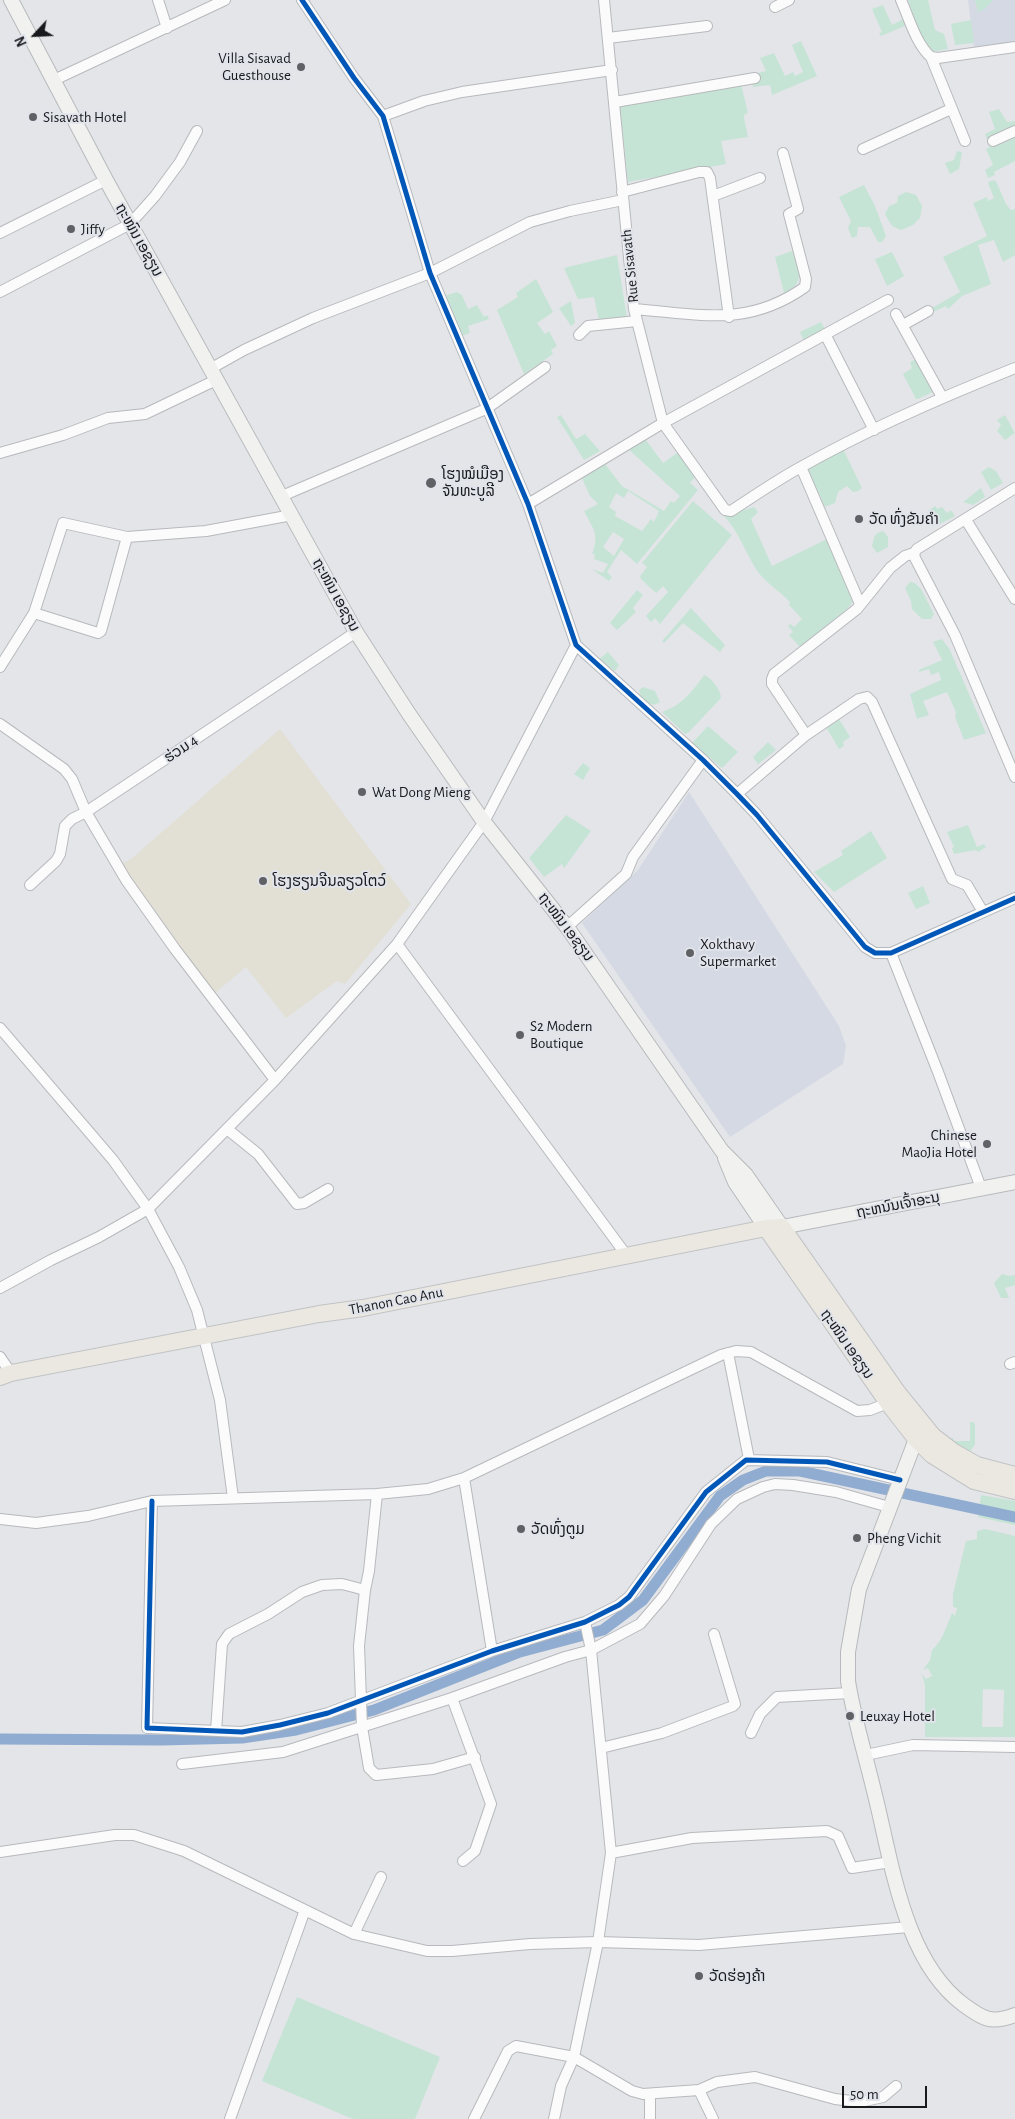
<!DOCTYPE html>
<meta charset="utf-8">
<style>
body{margin:0}
#map{position:relative;width:1015px;height:2119px;overflow:hidden;background:#e3e5e9;font-family:"Alegreya Sans",sans-serif}
canvas{display:block}
.north{position:absolute;left:10px;top:10px;width:50px;height:50px;-webkit-text-stroke:4px #e1e4eb;paint-order:stroke;rotate:245deg;font-size:14px;font-weight:700;line-height:20px;text-align:center;color:#191a1d}
.north::after{content:'';display:block;margin:auto;width:18px;height:22px;background:#191a1d;clip-path:polygon(50% 0,100% 100%,50% 72%,0 100%)}
.scale{position:absolute;left:842px;top:2086px;width:85px;height:22px;box-sizing:border-box;border:2px solid #191a1d;border-top:0;padding-left:6px;font-size:15px;line-height:18px;white-space:nowrap;color:#191a1d;-webkit-text-stroke:4px #e1e4eb;paint-order:stroke}
</style>
<div id="map">
<canvas width="1015" height="2119"></canvas>
<div class="north">N</div>
<div class="scale">50 m</div>
</div>
<script>
const c = document.querySelector('canvas').getContext('2d');
c.lineJoin = 'round';
function fill(path, color) {
  c.fillStyle = color;
  c.fill(path, 'evenodd');
}
function strokePath(path, color, width, dash) {
  c.strokeStyle = color;
  c.lineWidth = width;
  c.lineCap = dash ? 'butt' : 'round';
  c.setLineDash(dash || []);
  c.stroke(path);
}
function write(font, color, halo, rows, align = 'center') {
  c.font = font + ' "Alegreya Sans","Noto Sans Lao",sans-serif';
  c.lineWidth = 4;
  c.setLineDash([]);
  c.textBaseline = 'middle';
  c.strokeStyle = halo;
  c.fillStyle = color;
  for (const [text, x, y, turn = 0] of rows) {
    c.save();
    c.translate(x, y);
    c.rotate((+turn || 0) * Math.PI / 180);
    c.textAlign = isNaN(turn) ? turn : align;
    if (halo) c.strokeText(text, 0, 0);
    c.fillText(text, 0, 0);
    c.restore();
  }
}
fill(new Path2D(`
 M968 0H1015V49L975 56Z
 M689 792 839 1026 846 1046 843 1064 730 1137 582 923 638 870Z`), '#d4d9e3');
fill(new Path2D(`
 M280 729 411 904 345 984 337 981 286 1018 246 967 214 994 170 938 120 865 131 859Z`), '#e2dfd5');
fill(new Path2D(`
 M908 0H928L935 30 944 34 948 49 931 52 923 42Z
 M975 0H993L985 9 978 12Z
 M883 5 892 25 903 19 905 26 881 36 879 33 882 32 872 9Z
 M971 20 974 43 955 45 951 24Z
 M801 41 817 76 772 95 770 85 753 87 750 75 766 71 760 58 774 53 785 76 793 72 795 76 803 72 792 45Z
 M741 84 748 113 744 115V118L748 137 721 141 726 164 628 182 620 107 683 92Z
 M999 109 1007 122 1015 121V161L994 172 995 175 988 178 985 170 993 165 986 149 990 147 985 134 995 129 989 112Z
 M957 151 962 152 959 169 950 174 945 163 954 160Z
 M992 180 996 181 1006 204 1011 210 1015 209V255L1003 262 994 240 978 245 991 284 962 296 948 309 946 306 933 312 932 308 960 292 943 257 987 236 973 203 987 197 988 201 994 198 988 183Z
 M864 185 875 206 886 236 882 242H878L870 227H858L857 236 852 238 848 228 851 221 839 197Z
 M906 192 916 195 922 206 920 218 913 225 901 230 892 226 885 214 889 206 897 203 898 196Z
 M792 251C800 270 806 283 784 293L775 257Z
 M892 252 904 276 887 286 875 259Z
 M617 255 627 318 599 321 594 297 578 299 564 268Z
 M536 279 553 312 571 301 575 323 571 326 559 308 537 323 545 334 549 331 557 346 551 350 553 354 524 374 497 310 518 297 516 293Z
 M457 292 462 295 468 309 477 305 484 317 487 315 489 319 468 326 470 333 461 336 444 296Z
 M821 322 826 331 805 343 800 332Z
 M917 359 934 389 933 392 918 399H916L903 374 912 368 910 362Z
 M561 415 576 439 585 434 600 451 584 460 557 417Z
 M1005 415 1015 433 1005 440 997 431 1001 425 997 420Z
 M646 440 663 463 677 453 696 476 690 483 698 490 637 564 621 550 607 572 612 577 609 581 592 569 603 573 608 564 594 559 595 554H592C600 534 593 529 584 511L598 504 590 496 582 478 605 464 622 486 664 511 671 501 674 503 680 496 627 448ZM628 491 659 511 654 522 651 519 642 531 615 516 616 512 609 507 616 493 624 498ZM613 532 624 539 614 556 603 547Z
 M843 449 862 488 858 491 853 492 847 486 838 492 835 503 825 507 807 468Z
 M989 467 996 471 1003 483 991 490 981 472Z
 M981 488 985 497 973 505 963 502Z
 M693 501 732 535 660 624 655 618 651 622 646 616 668 592 663 586 656 593 641 579 640 576 647 567 642 563Z
 M935 506 937 509 942 507 947 513 951 510 955 516 938 525 936 518 930 516 927 512Z
 M754 507 758 512 751 519 772 566 827 539 851 593 853 602 847 609 800 647 789 635 793 632 788 626 790 624 794 627 802 619 789 605 790 602C780 591 764 582 756 569 745 551 738 531 724 516Z
 M883 531 888 537V547L877 553 872 546C874 538 874 533 883 531Z
 M910 582 915 583 921 589 934 614 931 619H922L912 609 911 601 905 588Z
 M637 590 643 595 633 608 636 612 617 630 610 623Z
 M691 608 725 645 720 652 683 623 664 643 662 641Z
 M942 639 949 648 986 733 964 740 955 717 956 712 947 692 923 701 929 715 917 719 910 694 941 680 939 672 931 675 929 669 919 672V670L942 660 933 642Z
 M608 652 619 665 615 671 599 659Z
 M704 675C712 678 721 690 721 698L689 732 685 734 662 712C681 706 693 691 704 675Z
 M643 687 655 691 660 702C650 709 641 700 639 690Z
 M839 719 850 737 843 742 844 746 839 749 826 727Z
 M708 726 738 752 722 768 692 743Z
 M768 742 776 750 758 764 753 757Z
 M583 763 590 768 583 780 574 774Z
 M566 815 591 831 564 868 562 864 544 877 529 858Z
 M968 825 977 847 984 844 986 847 978 852 976 850 954 854 952 848 954 847 947 832Z
 M871 831 887 858 834 892 814 872 843 855 841 851Z
 M923 886 930 903 916 909 908 893Z
 M1002 1274 1009 1276 1015 1275V1285L1005 1288 1009 1298H1001L994 1283Z
 M970 1422H973L975 1424V1444L970 1452 946 1438H953L954 1441H970Z
 M981 1495 1015 1501V1525L978 1517Z
 M985 1529 1015 1536V1737H925V1685L922 1674 926 1679 932 1676 928 1668 923 1670 930 1660 932 1650C942 1642 947 1625 952 1613L955 1616 957 1608 953 1607V1594L966 1541 977 1539V1531ZM983 1689 1004 1690 1003 1727H982Z
 M297 1997 440 2057 415 2119H353L262 2081Z`), '#c6e4d5');
strokePath(new Path2D(`
 M0 1739 161 1740 242 1738 296 1730 374 1710 520 1652 603 1630 643 1600 720 1496 743 1480 766 1471H800L1015 1517`), '#90acd0', 11);
const street = new Path2D(`
 M158 0 167 28
 M302 0 354 78 383 116 430 273 528 504 576 645 703 760 737 794 757 815 865 947 875 953H891L1015 898
 M604 0 634 309 663 423 725 510 731 511C754 496 777 480 801 467 870 428 942 397 1015 368
 M901 0C909 18 916 44 931 57L965 141
 M775 7 789 0
 M608 38 707 26
 M931 57 938 58 1015 47
 M54 80 225 0
 M615 102 755 78
 M383 116 424 101 462 92 612 70
 M993 141 1015 131
 M863 149 951 109
 M622 192 699 172H707L710 178 729 317
 M713 196 760 178
 M0 233 106 180
 M0 292 130 224 155 196 180 162 197 131
 M634 309C700 314 747 328 805 287L806 279 789 214 798 209 783 153
 M896 314 942 397
 M903 325 928 311
 M825 334 874 430
 M579 335 588 326 637 321
 M210 369 244 350 313 318 430 273 530 222 570 211 623 200
 M0 453 63 435 108 418 145 414 216 380
 M801 467 860 604
 M282 496 486 409 545 367
 M528 504 663 423 888 300
 M966 520 1015 599
 M914 553 915 558 955 635 1015 777
 M34 613 98 633 101 631 127 537
 M0 667 34 613 63 523 127 537 206 531 292 515
 M0 724 64 769 72 779 86 812 126 880 175 949 275 1080
 M806 735 772 684V679L774 674 857 609 890 568 905 556 914 553 917 549 1015 488
 M737 794 806 735 859 699 867 697 872 702 952 879 967 885 983 912
 M30 885 56 861 60 854 65 826 72 819 86 812 356 632
 M567 927 626 874 633 857 703 760
 M397 944 627 1256
 M891 953 938 1072 981 1188
 M0 1028 113 1160 148 1209 179 1267 197 1310 220 1400 233 1498
 M227 1129 258 1154 297 1204 304 1203 328 1189
 M0 1288 51 1260 99 1237 148 1209 275 1080 397 944 484 822 576 645
 M728 1353 749 1459
 M0 1357 11 1373
 M1010 1364 1015 1362
 M464 1478 492 1651
 M377 1494 369 1571 365 1590 359 1646 362 1727 369 1768 376 1775 433 1769 475 1757
 M152 1501 147 1728 242 1732 280 1725 328 1713 492 1651 585 1622 619 1605 629 1597 706 1492 746 1460 827 1462 900 1480
 M0 1519 36 1523 88 1516 152 1501 377 1494 428 1489 464 1478 721 1355 736 1351 751 1352 857 1411 870 1410 888 1403
 M452 1698 491 1804 475 1851 463 1861
 M216 1731 222 1644 229 1634 268 1614 302 1592 322 1585 342 1584 365 1590
 M751 1733 760 1714 777 1697 850 1693
 M601 1748 662 1733 733 1706 735 1704 714 1634
 M866 1755 913 1745 1015 1747
 M182 1764 283 1752 452 1698 565 1657 591 1650 640 1624 664 1596 711 1524 737 1499 763 1487 775 1484 793 1485 836 1492 889 1507
 M0 1852 115 1835H134L184 1851 354 1934 427 1951H452L530 1944 598 1942 699 1945 909 1927
 M611 1853 692 1838 827 1831 838 1836 852 1868 891 1862
 M354 1934 381 1877
 M699 2090 717 2082 755 2077 835 2099 860 2102 883 2097 896 2086
 M650 2094V2119
 M230 2119 305 1910
 M474 2119 508 2051 516 2046 574 2057 632 2091 643 2094 699 2090 713 2119
 M554 2119 561 2086 574 2057 598 1942 611 1853 591 1650 585 1622`);
const secondary = new Path2D(`
 M11 0 106 180 356 632 409 714 484 822 567 927 722 1151 746 1175 782 1227 1015 1182
 M725 1158 735 1182 766 1228
 M916 1439 859 1589 848 1652V1681C854 1719 866 1757 875 1795 892 1863 904 1961 964 2005 983 2019 991 2024 1015 2015`);
const primary = new Path2D(`
 M766 1228 888 1403 916 1439 932 1455 974 1481 1015 1491
 M0 1377 11 1373 319 1314 363 1308 766 1228 782 1227 898 1393 933 1436 954 1452 977 1465 1015 1475`);
strokePath(street, '#b7b9bc', 12);
strokePath(secondary, '#b7b9bc', 16);
strokePath(primary, '#c2c3c5', 18);
strokePath(street, '#fbfbfc', 10);
strokePath(secondary, '#f1f1ef', 14);
strokePath(primary, '#eae8e1', 16);
strokePath(new Path2D(`
 M302 0 354 78 383 116 430 273 528 504 576 645 703 760 737 794 757 815 865 947 875 953H891L1015 898
 M152 1501 147 1728 242 1732 280 1725 328 1713 492 1651 585 1622 619 1605 629 1597 706 1492 746 1460 827 1462 900 1480`), '#0057b8', 5);
for (const [x, y, r, color] of [
 [301,67,5,"#606164"],
 [33,117,5,"#606164"],
 [71,229,5,"#606164"],
 [431,483,6,"#606164"],
 [859,519,5,"#606164"],
 [362,792,5,"#606164"],
 [263,881,5,"#606164"],
 [690,953,5,"#606164"],
 [520,1035,5,"#606164"],
 [987,1144,5,"#606164"],
 [521,1529,5,"#606164"],
 [857,1538,5,"#606164"],
 [850,1716,5,"#606164"],
 [699,1976,5,"#606164"]
]) {
  const dot = new Path2D();
  dot.arc(x, y, r, 0, 2 * Math.PI);
  c.fillStyle = color;
  c.fill(dot);
  strokePath(dot, '#e1e4eb', 2);
}
write('15px', '#191a1d', '#e1e4eb', [
 ["Villa Sisavad",291,58,"right"],
 ["Guesthouse",291,75,"right"],
 ["Sisavath Hotel",43,117],
 ["Jiffy",81,229],
 ["ໂຮງໝໍເມືອງ",442,474],
 ["ຈັນທະບູລີ",442,491],
 ["ວັດ ທົ່ງຂັນຄຳ",869,519],
 ["Wat Dong Mieng",372,792],
 ["ໂຮງຮຽນຈີນລຽວໂຕວ໌",273,881],
 ["Xokthavy",700,944],
 ["Supermarket",700,961],
 ["S2 Modern",530,1026],
 ["Boutique",530,1043],
 ["Chinese",977,1135,"right"],
 ["MaoJia Hotel",977,1152,"right"],
 ["ວັດທົ່ງຕູມ",531,1529],
 ["Pheng Vichit",867,1538],
 ["Leuxay Hotel",860,1716],
 ["ວັດຮ່ອງຄ້າ",709,1976]
], 'left');
write('15px', '#191a1d', '#e1e4eb', [
 ["ຖະໜົນ ເອຊຽນ",139,240,61],
 ["Rue Sisavath",630,266,-96],
 ["ຖະໜົນ ເອຊຽນ",336,595,61],
 ["ຮ່ວມ 4",181,749,-34],
 ["ຖະໜົນ ເອຊຽນ",566,927,53],
 ["ຖະຫນົນເຈົ້າອະນຸ",898,1205,-11],
 ["Thanon Cao Anu",396,1301,-11],
 ["ຖະໜົນ ເອຊຽນ",847,1344,55]
]);
</script>
